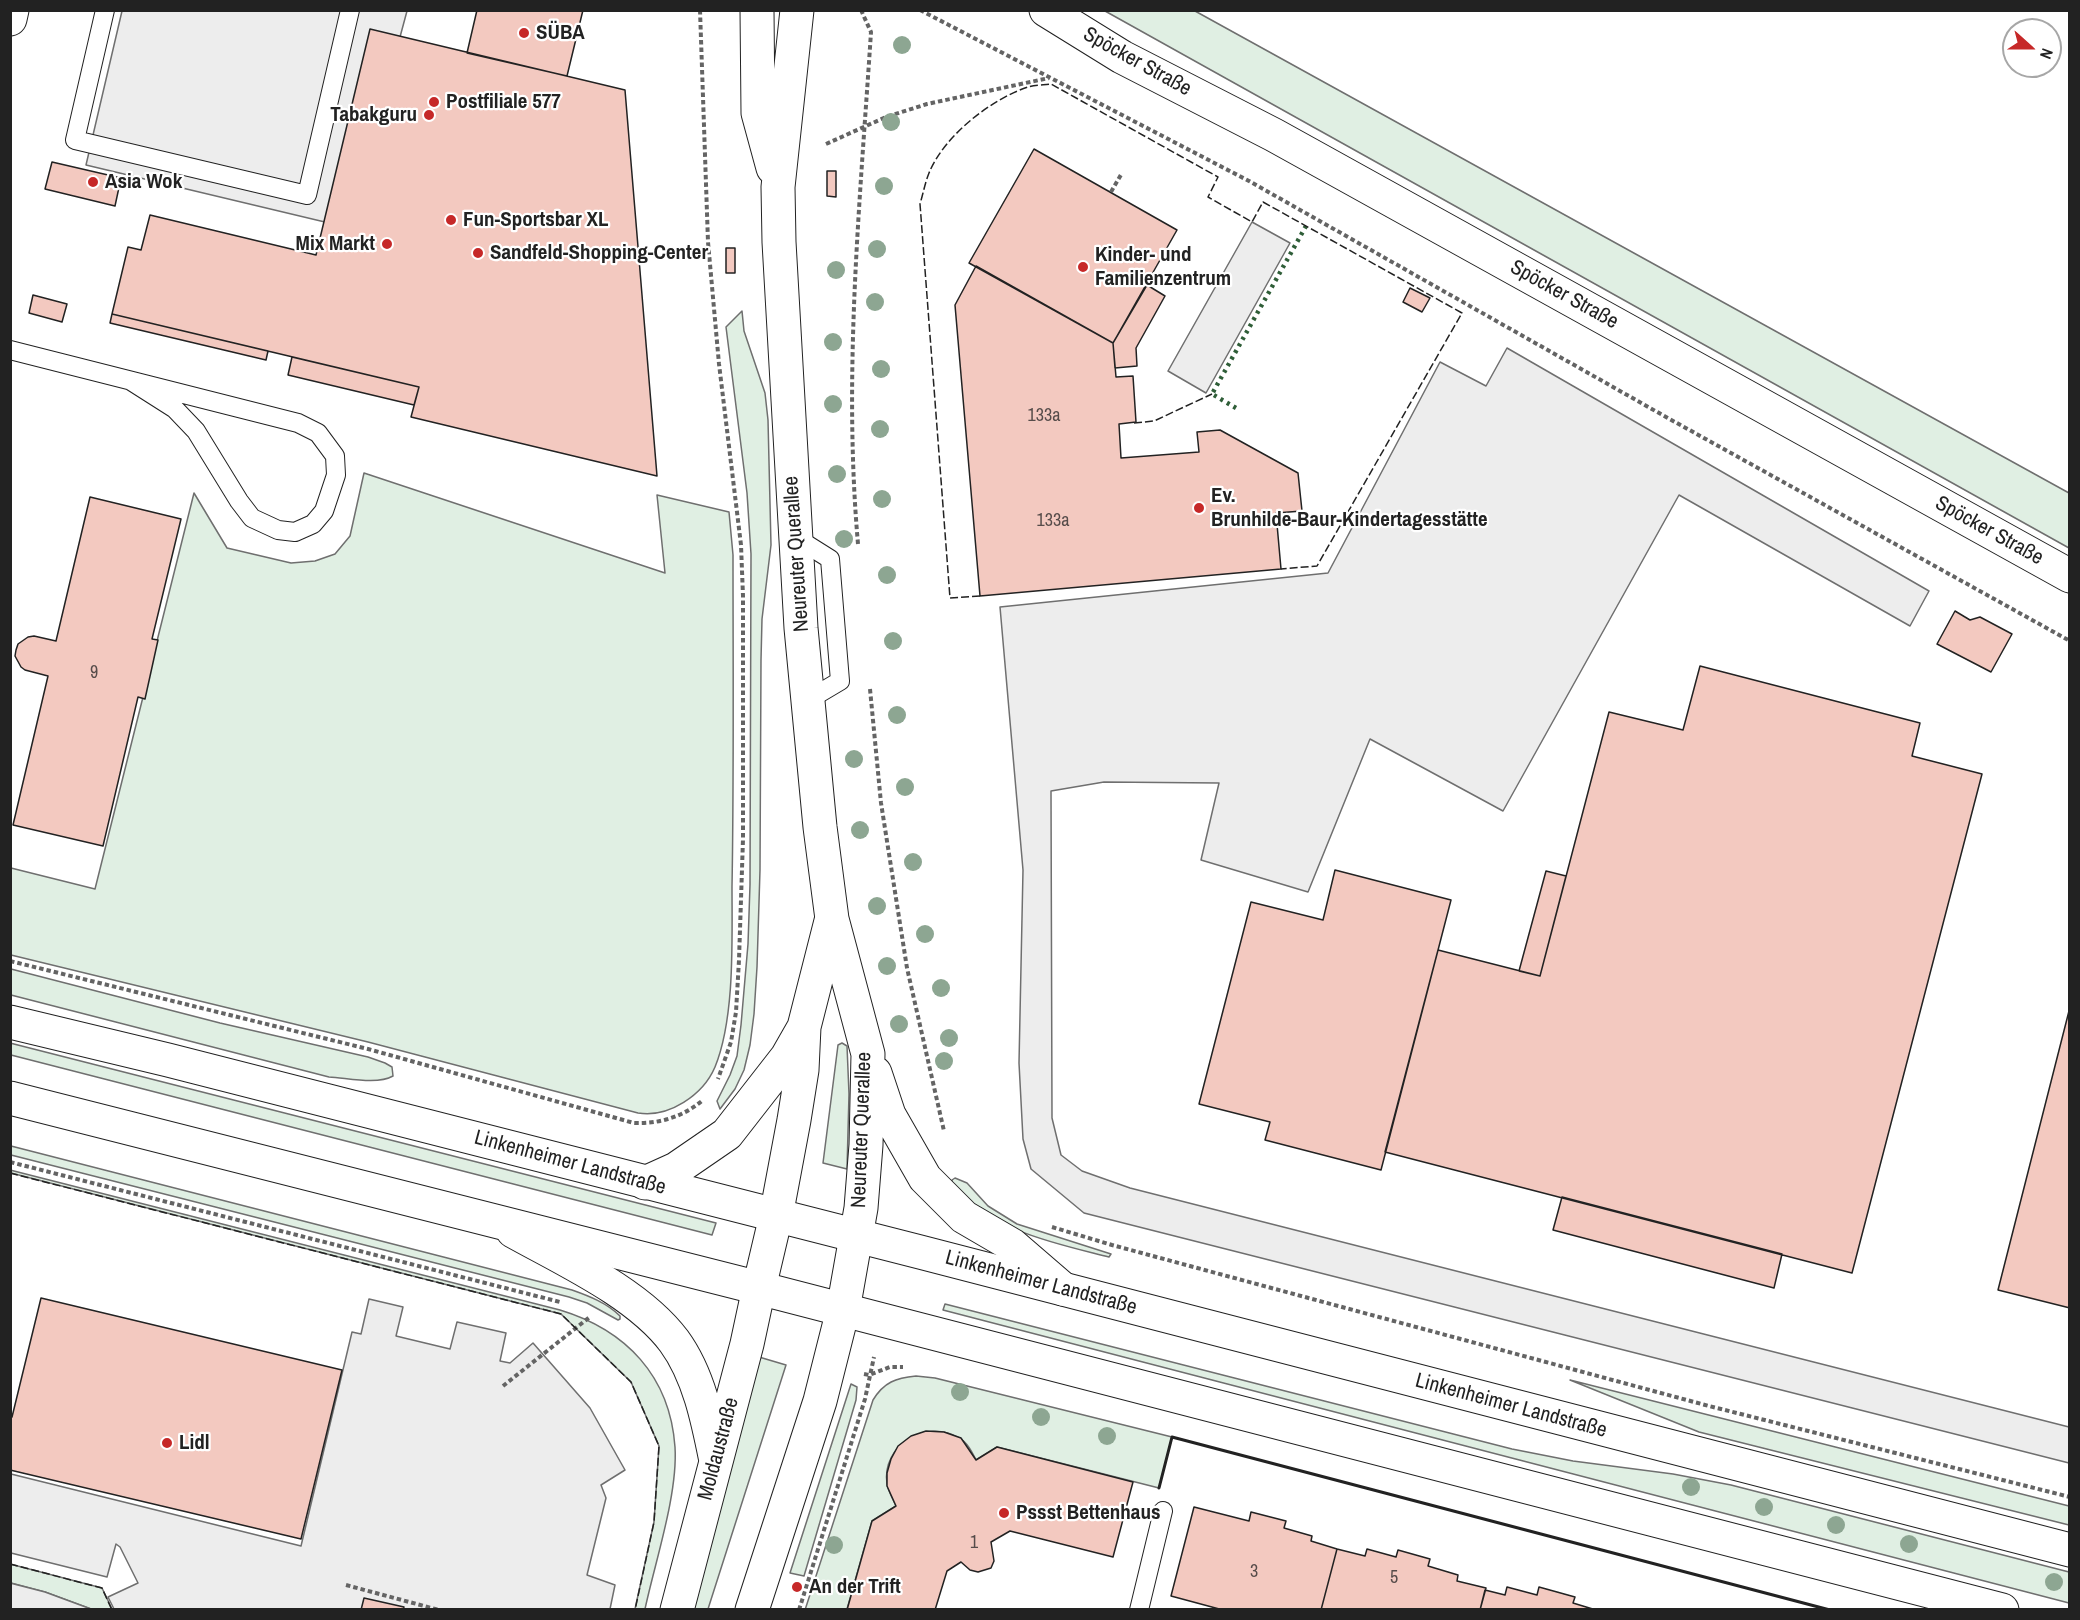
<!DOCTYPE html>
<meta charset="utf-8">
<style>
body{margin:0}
#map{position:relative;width:2080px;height:1620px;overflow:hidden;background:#fff;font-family:"Archivo Narrow",sans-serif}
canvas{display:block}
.frame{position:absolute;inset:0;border:12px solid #222;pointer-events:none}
.north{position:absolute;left:2002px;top:18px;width:60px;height:60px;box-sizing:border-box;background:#fff;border:2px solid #a7a7a7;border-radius:50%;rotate:111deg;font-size:16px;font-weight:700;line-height:24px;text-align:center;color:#222}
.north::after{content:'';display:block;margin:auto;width:21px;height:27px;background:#c62828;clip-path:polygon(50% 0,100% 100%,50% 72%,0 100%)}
</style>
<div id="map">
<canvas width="2080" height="1620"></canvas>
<div class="frame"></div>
<div class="north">N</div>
</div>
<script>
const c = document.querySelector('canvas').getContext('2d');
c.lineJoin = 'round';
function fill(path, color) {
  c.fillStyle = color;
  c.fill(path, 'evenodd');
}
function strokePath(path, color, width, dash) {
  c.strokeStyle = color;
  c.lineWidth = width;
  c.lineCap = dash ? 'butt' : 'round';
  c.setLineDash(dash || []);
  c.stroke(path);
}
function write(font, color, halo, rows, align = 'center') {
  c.font = font + ' "Archivo Narrow",sans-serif';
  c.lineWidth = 4.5;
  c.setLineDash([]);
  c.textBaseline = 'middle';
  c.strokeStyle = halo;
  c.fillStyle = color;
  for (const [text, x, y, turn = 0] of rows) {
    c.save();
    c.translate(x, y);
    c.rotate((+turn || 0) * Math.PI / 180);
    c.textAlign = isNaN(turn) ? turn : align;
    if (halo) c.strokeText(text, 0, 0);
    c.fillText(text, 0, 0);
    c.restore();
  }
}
const green = new Path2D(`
 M1105 11H1195L2069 493V548Z
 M742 311 744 331 765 393 768 420 771 545 762 619 761 660 760 870 757 967 754 1014 750 1045 744 1070 735 1089 720 1109 717 1101 730 1075 737 1056 741 1025 748 944 750 885 751 554 747 493 726 327Z
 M364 473 665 573 657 495 729 512 733 555C733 666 734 776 732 887 732 940 735 1018 715 1067 703 1095 669 1118 638 1113L368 1042 11 955V868L95 889 194 493 227 548 291 563 315 561 335 554 350 536Z
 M11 969 220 1023 368 1057 385 1063 392 1067 393 1076C377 1085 348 1078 329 1077L11 995Z
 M10 1043 716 1223 712 1235 11 1055Z
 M842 1043 847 1046 849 1094 847 1169 823 1163 838 1045Z
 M11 1146 572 1290C589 1296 607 1303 620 1316V1319L618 1320 587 1303 569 1297 11 1155Z
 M10 1170 560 1310C626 1330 670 1376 675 1447 678 1494 655 1562 645 1609H635L654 1522 659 1446 631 1382 561 1314 11 1173Z
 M955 1178 967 1183 988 1206 1017 1224 1111 1254 1109 1257C1050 1242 997 1232 953 1187L952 1180Z
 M945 1304 1512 1449 1573 1461 1673 1474 1731 1485 2069 1572V1603L943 1310Z
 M759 1357 786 1365 708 1609 691 1610Z
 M916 1376 935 1378 1172 1437 1159 1488 997 1447 976 1460C972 1452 967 1442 959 1438 927 1418 881 1445 887 1484 888 1491 893 1499 896 1506L872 1521 847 1609 805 1610 873 1400C884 1382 896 1378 916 1376Z
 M1570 1380 2069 1506V1525L1699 1432Z
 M851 1384 857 1387 856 1400 804 1576 790 1573Z
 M10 1564 102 1588 112 1609H91L45 1592 11 1583Z`);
fill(green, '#e0efe3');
strokePath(green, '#6f6f6f', 1.5);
const parking = new Path2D(`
 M122 11H407L400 37 329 223 86 165Z
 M1252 222 1290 243 1206 393 1168 371Z
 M1507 348 1929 591 1910 626 1679 495 1503 811 1370 739 1308 892 1201 860 1219 783 1104 782 1051 791 1052 1118 1061 1155 1082 1171 1130 1188 2069 1427V1463L1084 1213 1031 1169 1023 1139 1019 1063 1023 870 1000 607 1328 573 1440 362 1486 386Z
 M369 1299 403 1307 396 1336 450 1349 457 1322 506 1333 500 1361 510 1363 533 1343 590 1408 625 1470 601 1485 606 1498 587 1575 615 1585 610 1609H114L108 1597 138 1583 120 1547 116 1544 107 1577 11 1553V1474L301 1546 352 1332 361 1334Z
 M10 1583 45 1592 91 1609H11Z`);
fill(parking, '#ededed');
strokePath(parking, '#6f6f6f', 1.5);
const building = new Path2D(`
 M477 10H583L567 76 467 53Z
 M370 29 625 90 657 476 411 417 419 387 112 314 128 247 141 250 150 215 316 255Z
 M1034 149 1177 230 1113 343 969 263Z
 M52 162 121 178 115 206 45 189Z
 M827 171H836V197L827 196Z
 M726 248H735V273H726Z
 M976 266 1113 343 1116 377 1133 376 1136 422 1119 424 1121 458 1199 452 1197 432 1220 430 1298 473 1302 511 1276 513 1281 569 980 596 955 305Z
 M1147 285 1165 296 1136 348 1137 366 1115 368 1113 343Z
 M1410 288 1430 298 1422 312 1403 302Z
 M33 295 67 304 62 322 29 313Z
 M112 314 268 351 266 360 110 323Z
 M292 357 419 387 414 405 288 375Z
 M90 497 181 519 152 639 158 640 145 699 138 697 103 846 13 825 48 676 25 670 21 667 15 656 16 650 18 644 28 637 34 636 56 641Z
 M1955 611 1970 620 1980 617 2012 634 1991 672 1937 644Z
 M1700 666 1920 723 1912 756 1982 774 1852 1273 1385 1152 1438 950 1540 976 1609 712 1683 730Z
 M1335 870 1451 900 1381 1170 1265 1140 1270 1122 1199 1104 1251 902 1323 920Z
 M1546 871 1566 876 1540 976 1519 971Z
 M2070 1007V1308L1998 1290Z
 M1562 1197 1782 1254 1774 1288 1553 1230Z
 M41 1298 342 1370 301 1539 10 1470V1417H12Z
 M926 1431 944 1432 961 1438 976 1460 997 1447 1133 1482 1113 1557 1010 1531 991 1542 994 1561 991 1568 978 1572 970 1570 961 1562 947 1571 935 1610H847L872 1521 896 1506 887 1486V1473L891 1459 898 1446 911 1436Z
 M1194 1507 1249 1521 1251 1512 1286 1521 1284 1528 1312 1536 1311 1541 1337 1549 1321 1610H1223L1171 1596Z
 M1337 1549 1365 1556 1367 1549 1396 1557 1398 1550 1430 1559 1428 1566 1458 1575 1457 1581 1486 1588 1480 1610H1321Z
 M1507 1587 1537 1595 1539 1587 1575 1597 1573 1603 1596 1610H1480L1485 1590 1505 1595Z
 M364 1598 404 1607 403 1610H361Z`);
fill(building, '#f3c9c0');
strokePath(building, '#222', 1.5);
const lane = new Path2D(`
 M105 10 75 140 307 195 350 10
 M10 350 298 423 318 433 335 456 336 475 324 511 313 524 295 532 278 530 252 518 239 501 196 431 175 409 131 381
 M795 537 830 559 840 681 808 700
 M1139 1610 1163 1511`);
const street = new Path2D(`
 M1046 10 1122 57 1274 135 2070 576
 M10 19 12 10
 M513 1231C565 1260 638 1293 674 1341 699 1375 708 1421 716 1461
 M677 1610 747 1344 759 1288
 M752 1610 820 1401 843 1310`);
const secondary = new Path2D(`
 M757 10 758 113 773 168
 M797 10 778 187 779 242 801 628 820 827 832 919 868 1054 866 1145 861 1208 843 1310
 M875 1073 889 1115 925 1178 964 1217 1012 1245 1063 1289
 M645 1183 676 1169 727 1134 787 1057 803 1029
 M759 1288 776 1216 794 1120 802 1070 804 1027 831 921`);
const primary = new Path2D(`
 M10 1022 168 1060 920 1252 2070 1550
 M10 1098 759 1288 2002 1610`);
strokePath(lane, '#222', 20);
strokePath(street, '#222', 35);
strokePath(secondary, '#222', 35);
strokePath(primary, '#222', 35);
strokePath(new Path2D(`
 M700 10 708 242 719 364 741 545 743 596V839L739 960 736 1012 731 1042 718 1079
 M920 10 1249 181 1666 417 2070 641
 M826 144 886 117 927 104 1049 78
 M1111 192 1122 173
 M858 544C843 374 860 202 871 32L861 10
 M870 689 881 803 907 968 944 1131
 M10 961 368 1049 634 1123C659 1124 683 1117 703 1100
 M10 1162 560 1302
 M1052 1227 1112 1245 1709 1406 2070 1497
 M864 1374 869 1375 890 1367H903
 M503 1386 591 1316
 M346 1585 439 1610
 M799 1610 865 1399 874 1357`), '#646464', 4, [4.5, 3]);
strokePath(lane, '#fff', 18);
strokePath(street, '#fff', 33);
strokePath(secondary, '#fff', 33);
strokePath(primary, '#fff', 33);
strokePath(new Path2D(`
 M1236 408 1212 394 1306 226`), '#2f5e38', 4.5, [3, 4.5]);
strokePath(new Path2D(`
 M1134 423 1154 421 1212 394
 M980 596 950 598 920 204C923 194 925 183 929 173 944 136 991 99 1028 87 1035 85 1044 85 1051 84L1218 177 1208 197 1252 222 1263 202 1462 313 1317 566 1281 569
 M10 1173 561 1314 631 1382 659 1446 654 1522 635 1610
 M10 1564 102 1588 112 1610`), '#222', 1.5, [8, 3]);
strokePath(new Path2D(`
 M1159 1488 1172 1437 1830 1610`), '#222', 3);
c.fillStyle = '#8da692';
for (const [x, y] of [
 [902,45],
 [891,122],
 [884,186],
 [877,249],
 [836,270],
 [875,302],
 [833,342],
 [881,369],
 [833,404],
 [880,429],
 [837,474],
 [882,499],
 [844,539],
 [887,575],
 [893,641],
 [897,715],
 [854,759],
 [905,787],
 [860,830],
 [913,862],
 [877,906],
 [925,934],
 [887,966],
 [941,988],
 [899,1024],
 [949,1038],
 [944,1061],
 [960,1392],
 [1041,1417],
 [1107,1436],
 [1691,1487],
 [1764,1507],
 [1836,1525],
 [1909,1544],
 [834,1545],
 [2054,1582]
]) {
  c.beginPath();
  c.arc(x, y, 9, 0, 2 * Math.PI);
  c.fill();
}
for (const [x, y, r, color] of [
 [524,33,6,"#c62828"],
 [434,102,6,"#c62828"],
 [429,115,6,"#c62828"],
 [93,182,6,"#c62828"],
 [451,220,6,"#c62828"],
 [387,244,6,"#c62828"],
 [478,253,6,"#c62828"],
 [1083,267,6,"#c62828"],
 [1199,508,6,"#c62828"],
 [167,1443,6,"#c62828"],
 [1004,1513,6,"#c62828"],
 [797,1587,6,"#c62828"]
]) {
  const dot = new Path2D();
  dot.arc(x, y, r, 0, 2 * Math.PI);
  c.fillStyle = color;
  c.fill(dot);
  strokePath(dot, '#fff', 2);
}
write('18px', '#564c4a', null, [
 ["133a",1044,416],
 ["133a",1053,521],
 ["9",94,673],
 ["1",974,1543],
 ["3",1254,1572],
 ["5",1394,1578]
]);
write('bold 21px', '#222', '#fff', [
 ["SÜBA",536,33],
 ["Postfiliale 577",446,102],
 ["Tabakguru",417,115,"right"],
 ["Asia Wok",105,182],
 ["Fun-Sportsbar XL",463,220],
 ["Mix Markt",375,244,"right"],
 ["Sandfeld-Shopping-Center",490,253],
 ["Kinder- und",1095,255],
 ["Familienzentrum",1095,279],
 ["Ev.",1211,496],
 ["Brunhilde-Baur-Kindertagesstätte",1211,520],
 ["Lidl",179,1443],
 ["Pssst Bettenhaus",1016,1513],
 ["An der Trift",809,1587]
], 'left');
write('21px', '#222', '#fff', [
 ["Spöcker Straße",1137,62,29],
 ["Spöcker Straße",1564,295,29],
 ["Spöcker Straße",1989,531,29],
 ["Neureuter Querallee",797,554,-94],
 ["Neureuter Querallee",862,1130,-88],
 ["Linkenheimer Landstraße",570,1163,15],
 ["Linkenheimer Landstraße",1041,1283,15],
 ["Linkenheimer Landstraße",1511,1406,15],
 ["Moldaustraße",719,1449,-75]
]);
</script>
